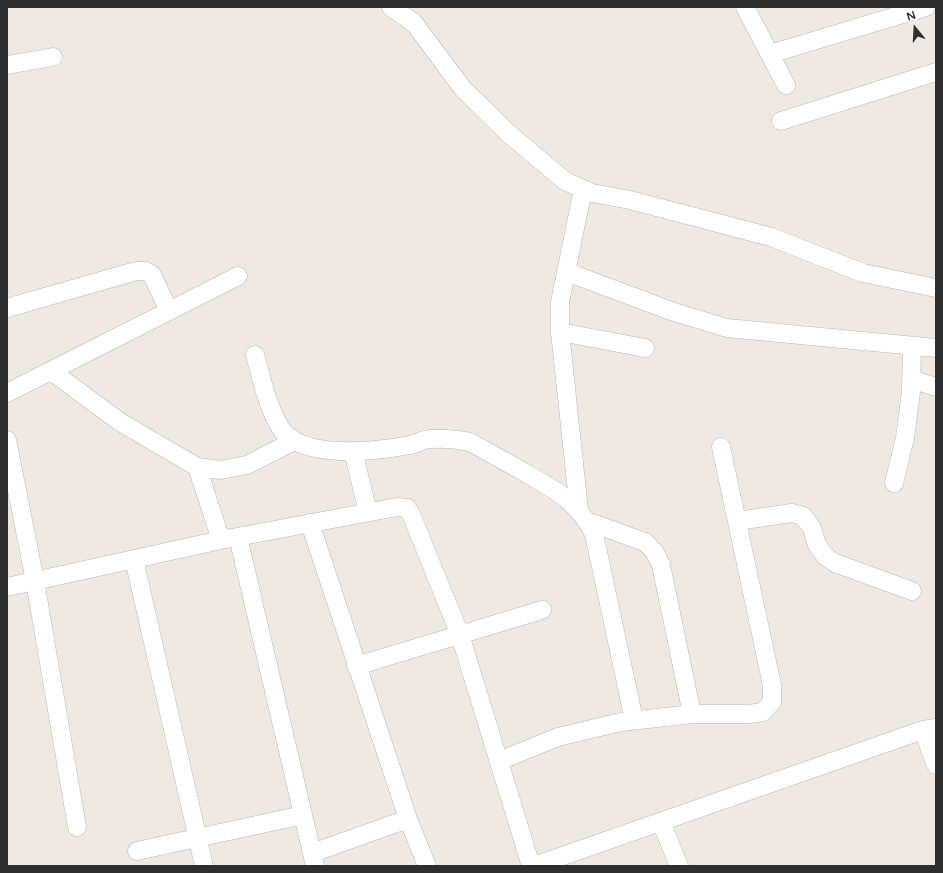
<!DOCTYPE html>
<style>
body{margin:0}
#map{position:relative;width:943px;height:873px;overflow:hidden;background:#efe9e1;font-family:"Varela Round",sans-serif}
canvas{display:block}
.frame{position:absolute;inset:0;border:8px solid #2e2e2e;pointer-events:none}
.north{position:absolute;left:895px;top:8px;width:40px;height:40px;-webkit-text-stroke:3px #fff;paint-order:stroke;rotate:342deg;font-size:11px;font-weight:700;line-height:16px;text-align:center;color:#2e2e2e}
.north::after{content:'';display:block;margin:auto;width:14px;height:18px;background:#2e2e2e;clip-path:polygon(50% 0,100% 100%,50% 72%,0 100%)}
</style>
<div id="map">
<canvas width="943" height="873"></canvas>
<div class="frame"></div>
<div class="north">N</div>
</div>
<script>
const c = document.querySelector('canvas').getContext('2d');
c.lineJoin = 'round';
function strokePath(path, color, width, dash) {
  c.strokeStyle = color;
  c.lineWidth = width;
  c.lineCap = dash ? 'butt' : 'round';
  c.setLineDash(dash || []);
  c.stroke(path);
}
const minor = new Path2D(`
 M391 7 414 23 463 89 508 133 565 181 592 193 630 200 771 237 863 273 936 288
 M745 7 786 85
 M770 54 926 7
 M7 65 53 57
 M781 121 936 72
 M567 272 674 312 727 328 936 348
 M7 308 136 271H146L152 275 169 311
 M560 332 645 348
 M255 355C262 380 267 405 280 427 300 461 378 451 410 445 417 444 423 439 430 439 444 438 457 439 470 442 488 452 506 462 524 472 553 489 578 501 594 534L634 720
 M51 371 120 422 197 467 220 470 247 465 294 441
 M911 379 936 387
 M7 393 238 276
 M7 440 35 581 77 827
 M353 451 368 512
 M197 467 221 540
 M894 483 905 438 911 392 912 346
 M579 510 560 332V302L583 189
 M737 521 792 513 803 516 812 528 817 545 825 556 835 563 912 591
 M589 522 645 542 654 551 661 565 692 714
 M310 523 408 819 427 866
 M238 537 315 866
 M134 559 204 866
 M7 587 221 540 397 507 407 508 411 514 460 635 531 866
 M356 666 542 610
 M923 730 936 765
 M499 761 558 737 621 722 692 714H749L763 712 772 702V685L721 447
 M661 822 679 866
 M137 851 303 815
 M312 853 408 819
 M534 866 923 730 936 728`);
strokePath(minor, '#b4b7c1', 19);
strokePath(minor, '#fff', 18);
</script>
